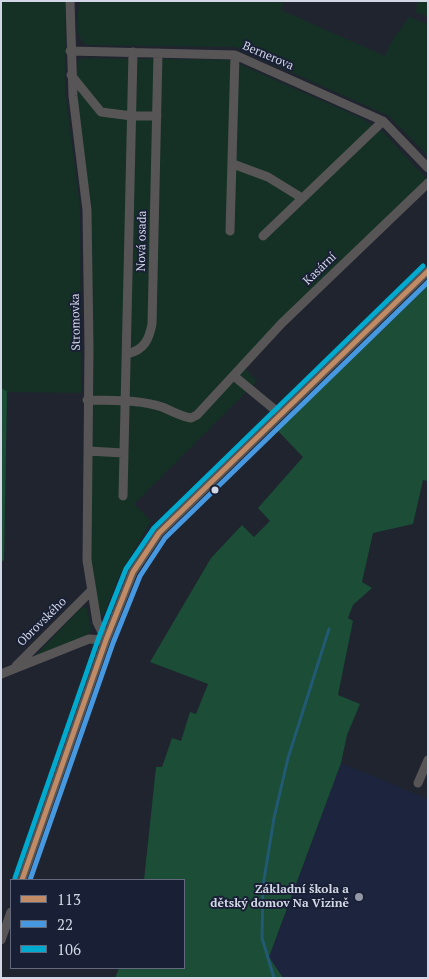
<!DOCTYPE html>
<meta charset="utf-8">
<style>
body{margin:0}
#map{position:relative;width:429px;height:979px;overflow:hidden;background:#1f242f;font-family:"PT Serif",serif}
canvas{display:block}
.frame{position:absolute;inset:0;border:2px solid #d2d7e6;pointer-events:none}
.legend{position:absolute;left:10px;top:879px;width:175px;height:90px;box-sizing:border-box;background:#192035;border:1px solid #63697c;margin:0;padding:6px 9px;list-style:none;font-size:15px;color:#d2d7e6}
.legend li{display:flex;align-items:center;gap:10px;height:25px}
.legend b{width:25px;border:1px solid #63697c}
</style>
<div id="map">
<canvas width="429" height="979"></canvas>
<div class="frame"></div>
<ul class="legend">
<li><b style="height:6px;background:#c18c65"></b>113</li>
<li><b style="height:6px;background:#4699e1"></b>22</li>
<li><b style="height:6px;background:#00a9ce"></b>106</li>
</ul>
</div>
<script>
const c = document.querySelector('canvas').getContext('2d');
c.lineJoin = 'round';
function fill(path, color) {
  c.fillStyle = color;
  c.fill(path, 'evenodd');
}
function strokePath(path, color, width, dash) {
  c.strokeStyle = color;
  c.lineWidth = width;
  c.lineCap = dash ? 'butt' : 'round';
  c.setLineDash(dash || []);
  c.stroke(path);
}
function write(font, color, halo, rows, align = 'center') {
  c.font = font + ' "PT Serif",serif';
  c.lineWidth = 4;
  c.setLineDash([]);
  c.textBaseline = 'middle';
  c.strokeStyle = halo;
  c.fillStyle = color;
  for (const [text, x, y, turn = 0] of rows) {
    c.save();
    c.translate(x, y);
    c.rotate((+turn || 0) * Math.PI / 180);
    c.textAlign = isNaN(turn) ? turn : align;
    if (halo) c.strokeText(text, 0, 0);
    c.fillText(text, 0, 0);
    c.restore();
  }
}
fill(new Path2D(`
 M341 763 428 799V978H283L269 958Z`), '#1d253e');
fill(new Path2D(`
 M1 1H65V89L80 207 81 393 7 392 4 560 1 562Z
 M80 1H284L281 10 385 56 392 41 409 17 428 24V156L389 116 235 47 87 45C72 36 78 16 80 1Z
 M417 1H428V17L416 12Z
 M83 58 230 60 361 118 383 132 425 177V181L240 363 257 381 134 504 151 521 118 578 104 614 101 617 92 580 91 205 78 107 77 67 78 61Z
 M82 607 87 608 91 629 86 637 34 657Z`), '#153125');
fill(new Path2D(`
 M428 285V481L423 480 413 524 373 533 362 582 372 588 353 605 348 618 353 621 338 695 360 704 347 735 341 763 269 957 283 978H115L119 968H184V880H144L156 767H162L172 738 181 741 190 712 196 714 208 684 150 662 211 558 242 525 254 537 270 521 258 508 303 457 278 431Z
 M1 388 7 391 4 560 1 562Z`), '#1b4d37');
strokePath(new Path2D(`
 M274 978 262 938 263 886 274 818 288 758 329 629`), '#215a72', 3);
strokePath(new Path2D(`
 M70 51 235 55 383 121 428 168
 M71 75 101 112 132 116H157
 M233 164 268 177 302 198
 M230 231 235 55
 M263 236 383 121
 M127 354C144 350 149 340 152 324L158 53
 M234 376 280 414
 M87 400C112 401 138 399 162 407 172 411 180 416 191 418L197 415 282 323 428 183
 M88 451 124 453
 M123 496 133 52
 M16 666 90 592
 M1 674 89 639 106 640 97 622 87 560 89 348 87 210 73 96 70 1
 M418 783 428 760
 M22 880 106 640 133 572 159 533 428 271
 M1 940 11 912`), '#585557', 9);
strokePath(new Path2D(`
 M22 880 106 640 133 572 159 533 428 271`), '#c18c65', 5);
strokePath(new Path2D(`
 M30 880 113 643 140 576 165 538 428 282`), '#4699e1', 5);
strokePath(new Path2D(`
 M15 878 99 637 126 569 154 528 423 266`), '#00a9ce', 5);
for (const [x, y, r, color] of [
 [215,490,4.5,"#d2d7e6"],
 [359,897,5,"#9398a6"]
]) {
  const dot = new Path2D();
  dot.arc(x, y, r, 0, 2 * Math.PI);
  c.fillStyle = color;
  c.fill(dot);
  strokePath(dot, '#192035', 2);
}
write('12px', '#d2d7e6', '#192035', [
 ["Bernerova",268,56,23],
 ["Nová osada",142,241,-89],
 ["Kasární",320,269,-44],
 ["Stromovka",76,322,-91],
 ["Obrovského",42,622,-45]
]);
write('bold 12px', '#d2d7e6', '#192035', [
 ["Základní škola a",349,890],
 ["dětský domov Na Vizině",349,904]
], 'right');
</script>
